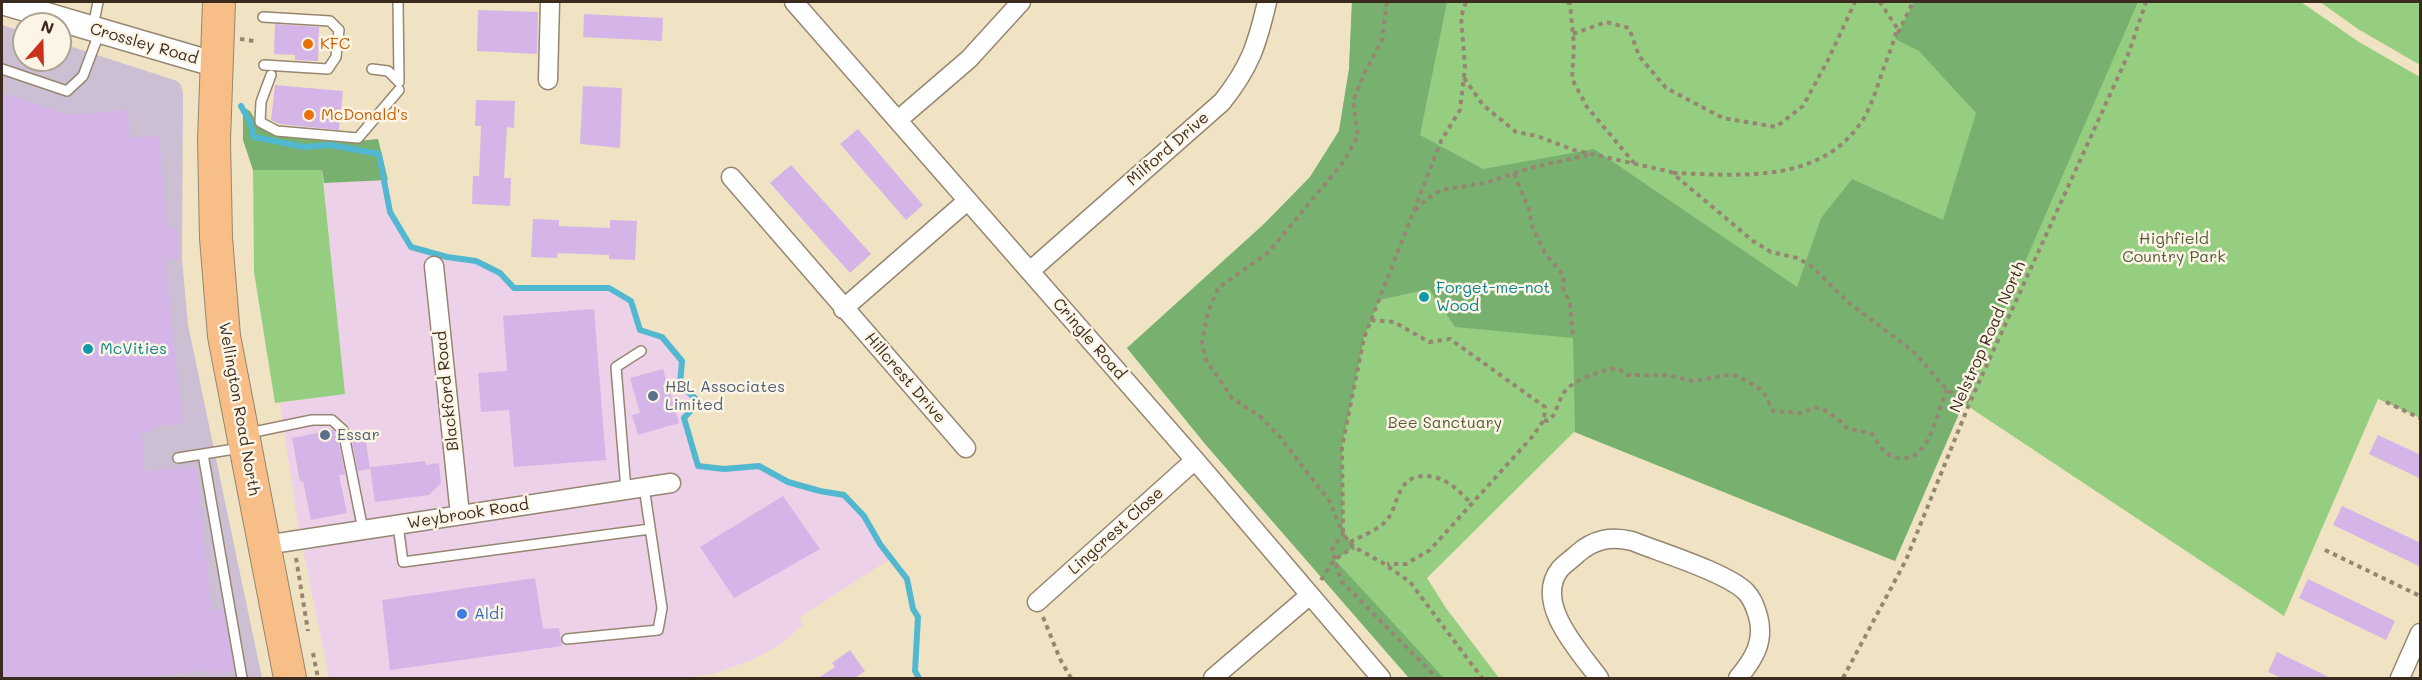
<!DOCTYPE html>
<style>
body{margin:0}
#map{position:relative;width:2422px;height:680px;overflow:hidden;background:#f0e3c4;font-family:Mali,sans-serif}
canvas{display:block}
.frame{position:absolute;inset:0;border:3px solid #3b2a1e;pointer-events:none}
.north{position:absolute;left:12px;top:12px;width:60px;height:60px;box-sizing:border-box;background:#fcf5e5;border:2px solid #afa495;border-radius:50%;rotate:20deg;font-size:16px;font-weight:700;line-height:24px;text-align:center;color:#3b2a1e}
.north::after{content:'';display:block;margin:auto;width:21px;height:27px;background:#c8321e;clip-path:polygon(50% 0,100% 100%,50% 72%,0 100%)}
</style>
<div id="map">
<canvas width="2422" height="680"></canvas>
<div class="frame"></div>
<div class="north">N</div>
</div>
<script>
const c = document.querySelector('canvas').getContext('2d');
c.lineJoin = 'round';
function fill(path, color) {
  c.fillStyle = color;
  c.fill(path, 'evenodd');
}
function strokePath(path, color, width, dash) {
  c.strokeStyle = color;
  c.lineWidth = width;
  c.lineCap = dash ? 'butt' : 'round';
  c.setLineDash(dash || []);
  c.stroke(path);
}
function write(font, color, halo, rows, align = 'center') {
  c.font = font + ' Mali,sans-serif';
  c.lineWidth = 5;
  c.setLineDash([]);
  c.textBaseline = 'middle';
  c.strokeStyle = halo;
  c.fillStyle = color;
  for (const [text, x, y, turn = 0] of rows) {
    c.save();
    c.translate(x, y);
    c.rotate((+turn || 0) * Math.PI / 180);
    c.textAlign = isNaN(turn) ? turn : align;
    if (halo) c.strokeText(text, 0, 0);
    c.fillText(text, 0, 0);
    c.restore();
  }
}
fill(new Path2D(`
 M385 180 389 213 411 247 446 258 476 262 500 273 514 289H609L630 302 638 331 662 337 681 361 680 384 699 402 684 418 698 466 724 469 758 467 788 483 821 493 843 496 864 516 890 559 799 618 803 625 780 645 752 660 713 674 682 678H329L298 525 280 403 344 393 324 183Z`), '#edd1e9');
fill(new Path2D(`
 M2 25 24 32V60H60V43L177 81 181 85 183 94 182 259 188 325 262 678H2Z`), '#ccbfd4');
fill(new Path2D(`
 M1352 2H2301L2359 42 2420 77V418L2378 399 2284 616 1963 403 1895 561 1574 432 1427 578 1446 608 1499 678H1409L1206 445 1127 348 1264 224 1310 177 1339 131 1349 69Z
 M2320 2H2420V65L2358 29Z
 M253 170H322L345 394 275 403 254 272Z`), '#96ce81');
fill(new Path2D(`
 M1352 2H1447L1420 135 1483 169 1594 149 1797 287 1821 218 1852 179 1943 220 1976 113 1919 51 1895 39 1914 2H2138L1895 561 1575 432 1573 338 1455 327 1429 289 1379 300 1364 338 1342 447 1343 533 1354 547 1335 560 1444 678H1409L1206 445 1127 348 1264 224 1310 177 1339 131 1349 69Z
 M243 107 250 111 258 124 358 141 378 139 388 180 324 183 322 170H253L243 140Z`), '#78b16f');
strokePath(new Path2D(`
 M241 106 250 122 254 137 304 147 330 145 379 154 390 212 411 247 447 257 476 261 500 273 514 288H609L631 301 640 330 662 337 682 361 680 384 699 402 684 418 698 466 724 469 759 466 788 482 820 491 844 495 864 516 880 544 907 579 913 609 918 617 915 671 919 678`), '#52b8d0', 6);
fill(new Path2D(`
 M478 10 538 12 537 54 477 51Z
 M584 14 663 18 662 41 583 37Z
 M275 24 319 27 318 61 295 60V55L274 54Z
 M275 85 343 91 339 130 279 124 271 120Z
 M583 86 622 88 620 148 580 144Z
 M2 93 71 115 128 110 130 138 159 136 167 228 177 227 179 259 165 260 183 424 154 426V431L142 433 144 472 196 466 212 611 223 609 234 671 213 674 212 670 139 678H2Z
 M476 100 515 101 514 128 507 127 504 178H511L510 206 472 204 473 176H479L481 126H475Z
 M858 129 923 205 906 220 840 144Z
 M791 165 871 254 850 273 770 183Z
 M533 219 559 220V226L610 228V220L637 221 635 260 609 259V255L558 253 557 258 531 257Z
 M594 309 606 460 514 467 509 410 481 412 478 373 507 371 503 316Z
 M663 369 679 423 638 435 632 415 640 413 630 378Z
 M333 430 337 434 345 474 339 475 347 513 311 520 303 481 300 482 292 438Z
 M365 434 370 469 358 471 351 436Z
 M2378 435 2421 455V479L2369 454Z
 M425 461 426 465 439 463 441 483 429 495 375 502 370 467Z
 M783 496 820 549 734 598 700 547Z
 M2342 506 2421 543V567L2333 525Z
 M535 578 543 629 559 628 562 646 390 670 382 600Z
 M2308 579 2395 621 2386 640 2299 598Z
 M850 650 865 671 855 678H818L835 667 832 663Z
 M2277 652 2331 678H2282L2268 672Z`), '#d5b5e7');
const service = new Path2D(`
 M398 2 399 82
 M263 17 330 21 339 30 336 57 328 69 264 65
 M93 27 98 2
 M2 69 67 91 83 76 100 31
 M372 69 388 71 399 82
 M271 75 261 102 260 122 277 131 358 138 399 90
 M249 433 312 420H332L343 430 363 530
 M203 454 242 678
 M178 458 241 448
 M626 490 616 367 641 351
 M398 525 403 562 650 529
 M567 639 658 630 662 608 644 487`);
const minor = new Path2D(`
 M794 2 1195 460 1381 678
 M548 80 550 2
 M898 120 969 59 1021 2
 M731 177 966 448
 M434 266 460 515
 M1030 271 1222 102C1250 67 1257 45 1267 2
 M843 309 967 201
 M265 545 671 483
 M1037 602 1195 460
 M1213 678 1310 595
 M1599 678C1580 652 1533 603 1560 569 1564 564 1572 559 1577 554 1594 539 1611 536 1632 541 1659 552 1728 573 1746 592 1753 599 1755 607 1758 616 1765 641 1754 659 1738 678
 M2400 678 2420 633`);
const tertiary = new Path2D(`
 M2 2 217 65`);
const trunk = new Path2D(`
 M219 2 214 140 216 238 224 336 290 678`);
strokePath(service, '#968671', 12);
strokePath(minor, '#968671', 21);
strokePath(tertiary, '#968671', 27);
strokePath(trunk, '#968671', 34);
strokePath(new Path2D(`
 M1387 2 1382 40 1364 74 1353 101 1358 136 1344 161 1269 252 1218 288 1208 312 1202 342 1206 360 1232 398 1261 417 1280 437 1330 502 1343 534 1332 549 1341 581 1437 678
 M1466 2 1461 17 1465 67 1460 110 1441 141 1364 338 1342 447 1343 534 1354 547 1383 563 1410 582 1482 678
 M1567 2 1570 4 1574 45 1572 79 1587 107 1634 163
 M1898 33 1913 2
 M1573 34 1606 22 1629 28 1639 56 1666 88 1723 118 1776 127 1803 106 1828 60 1855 2
 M240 39 254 41
 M1464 78 1483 105 1516 132 1537 136 1574 150 1671 172 1753 241 1771 252 1797 258 1810 265 1849 303 1914 352 1947 390 1970 402
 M1673 173C1741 175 1822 185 1864 118 1873 102 1878 84 1884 67 1889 54 1894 42 1897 28L1880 2
 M1514 174 1530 212 1531 224 1545 253 1564 276 1563 288 1570 303 1573 338
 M1415 210 1427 199 1441 190 1485 183 1530 168 1588 155
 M1371 320 1394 322 1429 342 1450 339 1545 407 1544 420 1532 437 1430 550 1406 564H1387
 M2386 402 2420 418
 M1544 420 1548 421C1556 415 1557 405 1562 396 1569 380 1601 371 1617 368L1628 375H1667L1693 381 1728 375 1738 376 1763 391 1773 411 1801 413 1813 408H1821L1838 419 1847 428 1872 434C1881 448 1885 457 1902 458 1930 461 1937 410 1947 390
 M1350 542C1362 536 1376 531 1386 521 1395 511 1395 499 1402 488 1412 471 1437 474 1451 485 1459 490 1465 498 1472 504
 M2325 550 2420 596
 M296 558 308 631
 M1321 580 1334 560 1354 547
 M1043 617 1060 659 1071 678
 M313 653 318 678
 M1843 678 1906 560 1970 402 2128 55 2146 2`), '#968671', 4, [4.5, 4.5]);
strokePath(service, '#fff', 9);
strokePath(minor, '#fff', 18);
strokePath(tertiary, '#fff', 24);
strokePath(trunk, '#f7be87', 32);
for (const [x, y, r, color] of [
 [308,44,6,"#e8710a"],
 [309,115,6,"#e8710a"],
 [1424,297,6,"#0f9aa8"],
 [88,349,6,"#0f9aa8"],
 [653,396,6,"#5c6f8a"],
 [325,435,6,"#5c6f8a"],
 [462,614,6,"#3f7fe0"]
]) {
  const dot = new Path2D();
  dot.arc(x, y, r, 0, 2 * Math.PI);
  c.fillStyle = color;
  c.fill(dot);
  strokePath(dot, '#fcf5e5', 2);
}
write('16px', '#3b2a1e', '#fcf5e5', [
 ["Crossley Road",144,44,16],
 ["Milford Drive",1168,149,-41],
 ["Nelstrop Road North",1988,337,-66],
 ["Cringle Road",1089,339,49],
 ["Hillcrest Drive",905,378,49],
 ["Blackford Road",447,391,-96],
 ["Wellington Road North",239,409,80],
 ["Weybrook Road",468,514,-9],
 ["Lingcrest Close",1116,531,-42]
]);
write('16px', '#c56008', '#fcf5e5', [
 ["KFC",320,44],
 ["McDonald's",321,115]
], 'left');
write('16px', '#565b3c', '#fcf5e5', [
 ["Highfield",2174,239],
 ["Country Park",2174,257],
 ["Bee Sanctuary",1445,423]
]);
write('16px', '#0d838f', '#fcf5e5', [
 ["Forget-me-not",1436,288],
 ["Wood",1436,306],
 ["McVities",100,349]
], 'left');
write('16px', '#4e5e75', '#fcf5e5', [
 ["HBL Associates",665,387],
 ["Limited",665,405],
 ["Essar",337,435]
], 'left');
write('16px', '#366cbe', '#fcf5e5', [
 ["Aldi",474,614]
], 'left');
</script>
